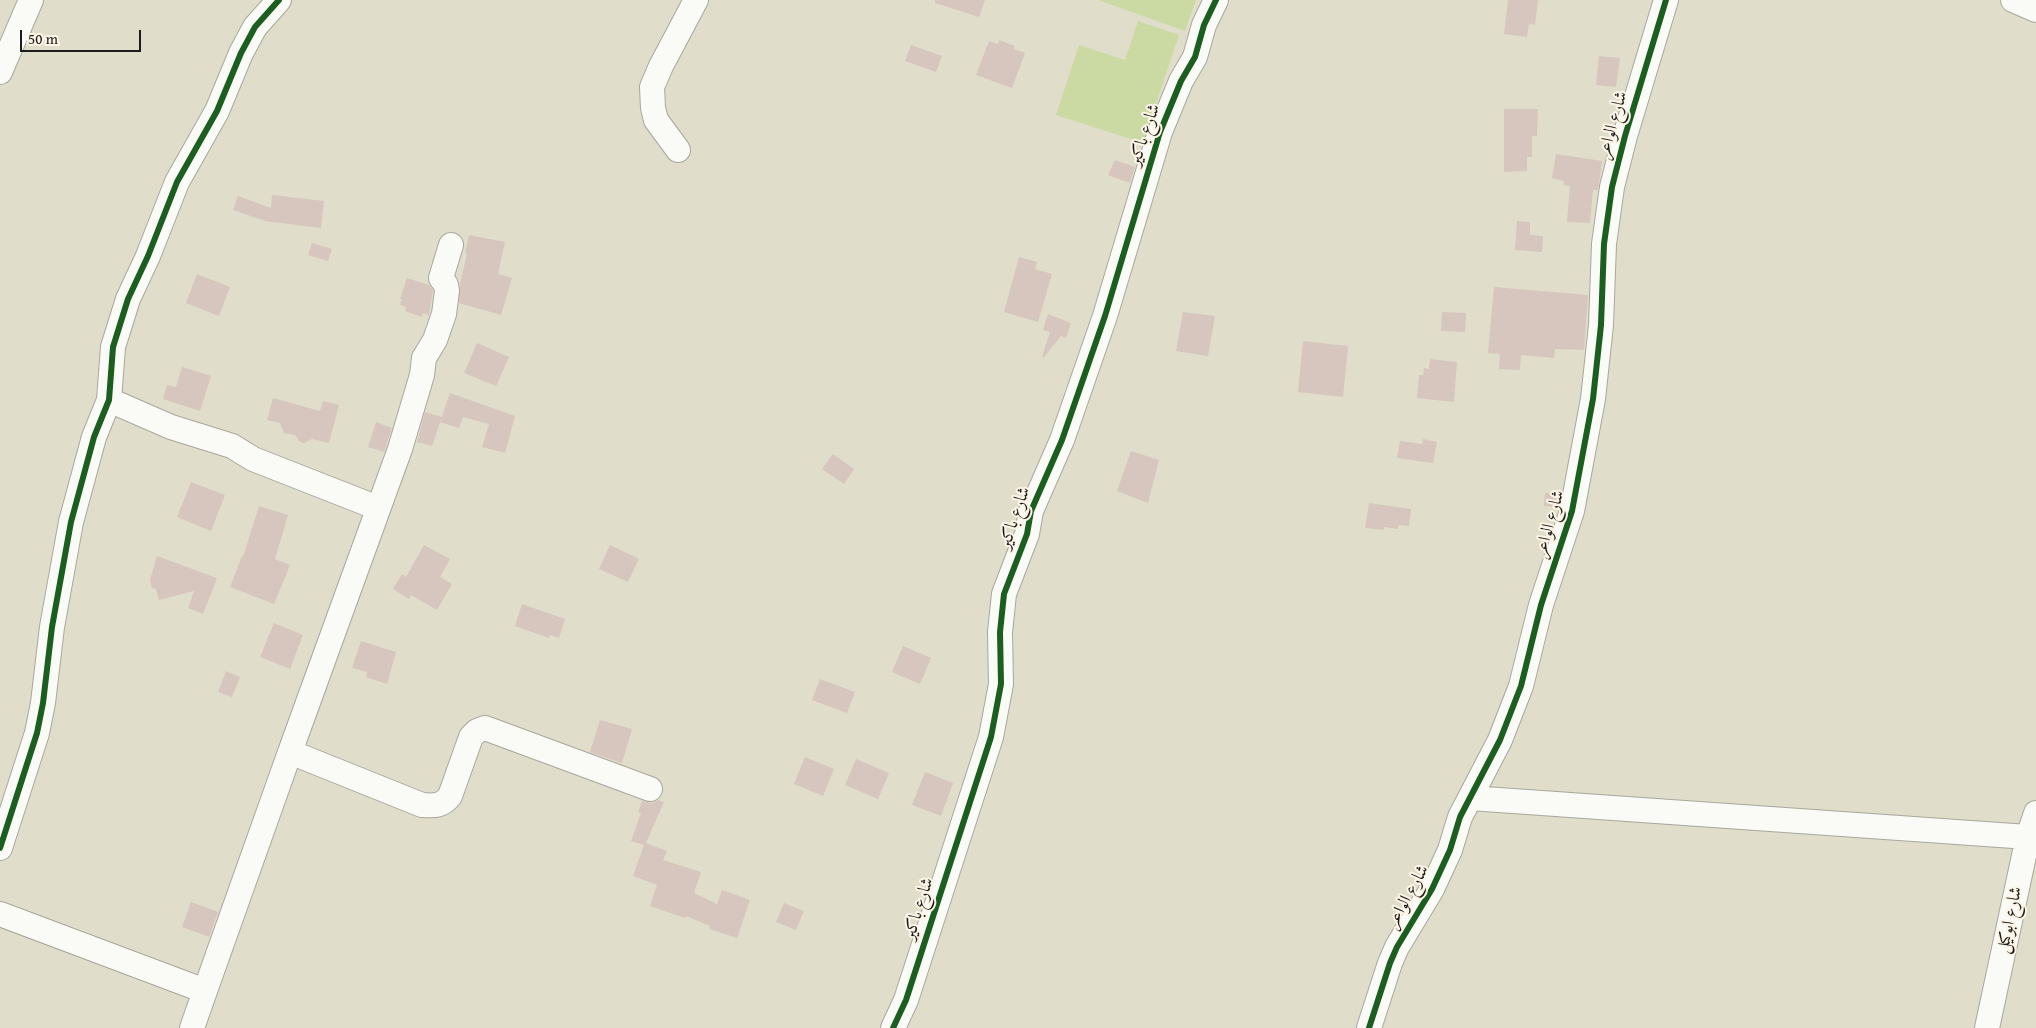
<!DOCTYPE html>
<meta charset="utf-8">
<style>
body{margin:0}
#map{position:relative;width:2036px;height:1028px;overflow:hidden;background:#e1ddcb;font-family:"Gentium Book Plus",serif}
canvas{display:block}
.scale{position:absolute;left:20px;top:30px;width:121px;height:22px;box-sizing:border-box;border:2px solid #1c1c1c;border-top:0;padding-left:6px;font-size:15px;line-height:18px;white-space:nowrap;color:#1c1c1c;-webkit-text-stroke:4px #fcf5e5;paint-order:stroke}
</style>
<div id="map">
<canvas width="2036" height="1028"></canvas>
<div class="scale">50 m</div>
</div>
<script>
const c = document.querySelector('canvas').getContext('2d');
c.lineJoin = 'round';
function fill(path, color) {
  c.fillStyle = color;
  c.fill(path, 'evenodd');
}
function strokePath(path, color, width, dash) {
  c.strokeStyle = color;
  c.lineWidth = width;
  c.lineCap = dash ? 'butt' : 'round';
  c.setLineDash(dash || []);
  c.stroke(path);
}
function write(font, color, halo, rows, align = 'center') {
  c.font = font + ' "Gentium Book Plus",Amiri,serif';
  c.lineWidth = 4;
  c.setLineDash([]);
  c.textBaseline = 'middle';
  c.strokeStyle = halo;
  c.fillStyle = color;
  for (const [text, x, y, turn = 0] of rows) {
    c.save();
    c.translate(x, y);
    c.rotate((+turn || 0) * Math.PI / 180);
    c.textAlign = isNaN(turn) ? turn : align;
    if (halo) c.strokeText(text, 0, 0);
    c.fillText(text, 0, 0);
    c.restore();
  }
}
fill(new Path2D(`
 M1098 0H1196L1185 31Z
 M1138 21 1179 35 1143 143 1056 115 1079 45 1125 60Z`), '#cadaa2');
fill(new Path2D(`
 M935 0H985L979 17 935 3Z
 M1508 0H1538L1535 25 1529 24 1527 37 1504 34Z
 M999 40 1015 46 1014 49 1025 53 1012 88 976 75 989 41 998 44Z
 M911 45 942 56 936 72 905 61Z
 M1599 56 1620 58 1616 87 1596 85Z
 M1504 109H1538L1537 136H1532V157H1527V171L1504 172Z
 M1556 154 1602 161 1598 190H1593L1590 223 1567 222 1570 186 1564 185V181L1552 178Z
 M1115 160 1135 167 1130 183 1108 175Z
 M272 195 324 201 321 228 265 221 233 210 238 196 271 208Z
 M1517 221 1530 222V235L1543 236 1542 252 1515 250Z
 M469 235 505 242 498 274 512 278 501 315 459 303 460 284 467 254 465 253Z
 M312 243 332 249 328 261 308 255Z
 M1019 257 1037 262 1035 269 1052 274 1038 322 1004 312Z
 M197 274 230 287 219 316 186 303Z
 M407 278 429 285 433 290 429 315 423 313 422 317 405 311 406 307 400 305 402 299H400Z
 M1494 287 1588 295 1584 350 1555 349 1554 358 1521 355 1520 370 1499 369 1500 354 1488 353Z
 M1183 312 1215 316 1208 356 1176 351Z
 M1442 312 1466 313 1465 332 1441 331Z
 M1048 314 1071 323 1066 338 1061 336 1044 357H1042L1050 332 1043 330Z
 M1303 341 1348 346 1343 397 1298 392Z
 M477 343 509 357 496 386 464 373Z
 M1430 359 1457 362 1454 402 1417 398 1419 375H1423L1424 368 1429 369Z
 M182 367 211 376 200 411 163 399 167 385 176 387Z
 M450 393 515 416 505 453 482 447 489 424 463 417 459 428 440 422Z
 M273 398 320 411 323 401 339 405 329 443 312 439 304 443 300 442 295 435 284 433 280 423 267 420Z
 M425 412 442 417 432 446 417 442Z
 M376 422 392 428 384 452 368 447Z
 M1423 439 1437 442 1433 463 1397 458 1400 441 1422 444Z
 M1131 451 1159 460 1148 503 1117 491Z
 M833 454 854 469 844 484 822 469Z
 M191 482 225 495 211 531 177 517Z
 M1545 493 1561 494 1559 507 1544 506Z
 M1369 503 1411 509 1409 526 1398 525V529L1384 527V530L1365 528Z
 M259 506 288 515 275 559 290 565 274 604 230 587 242 556 243 557Z
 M424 545 450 559 440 577 452 584 437 610 411 595 409 599 393 589 402 574 406 577Z
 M610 545 639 559 628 582 599 569Z
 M157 556 217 578 203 614 188 608 194 591 159 600 156 589 152 588 150 580Z
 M522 604 565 619 559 638 550 635 549 638 515 626Z
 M274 623 303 635 290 669 260 657Z
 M361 641 396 652 387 684 366 677 367 672 352 668Z
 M903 646 931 658 920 684 892 672Z
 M226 671 240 677 232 697 218 692Z
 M820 679 855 692 847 713 812 700Z
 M600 720 632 729 622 763 590 752Z
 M805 757 834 769 823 796 794 784Z
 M856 759 889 773 878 799 845 785Z
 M925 772 953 783 941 816 912 805Z
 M658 800 664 802 646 843 667 851 663 860 701 872 694 893 717 904 722 890 750 900 737 938 709 929 710 926 686 916 685 918 650 906 657 885 633 876 644 845 631 841 641 813 638 812 642 801 652 803Z
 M191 902 218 912 209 937 182 927Z
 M784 903 804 911 796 930 776 922Z`), '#d6c6bd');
const minor = new Path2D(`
 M2013 0 2036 10
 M0 72 31 0
 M678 150 656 120 653 108 652 87 661 66 696 0
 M109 400 171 427 232 446 253 459 378 508
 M290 752 400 449 422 375 424 358 435 340 444 314 447 291 446 285 441 278 451 245
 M1470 798 2028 837
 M0 848 37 733 43 703 52 627 71 522 94 437 109 400 113 347 128 299 148 256 177 182 217 111 241 53 255 27 279 0
 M0 914 205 991 192 1028
 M205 991 290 752 422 805C435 806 442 806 450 796L471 737 477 731 485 728 650 789
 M893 1028 906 1000 991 737 1001 684 1000 632 1004 594 1027 534 1031 511 1062 440 1105 316 1160 132 1181 81 1195 57 1204 25 1216 0
 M1369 1028 1390 963 1397 947 1432 889 1450 850 1460 817 1500 740 1521 686 1541 605 1572 511 1593 399 1601 325 1604 244 1612 187 1625 136 1666 0
 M1987 1028 2028 837 2036 813`);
strokePath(minor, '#a9a79c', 26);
strokePath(minor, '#fafaf7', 24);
strokePath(new Path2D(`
 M0 848 37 733 43 703 52 627 71 522 94 437 109 400 113 347 128 299 148 256 177 182 217 111 241 53 255 27 279 0
 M893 1028 906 1000 991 737 1001 684 1000 632 1004 594 1027 534 1031 511 1062 440 1105 316 1160 132 1181 81 1195 57 1204 25 1216 0
 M1369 1028 1390 963 1397 947 1432 889 1450 850 1460 817 1500 740 1521 686 1541 605 1572 511 1593 399 1601 325 1604 244 1612 187 1625 136 1666 0`), '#1b5e20', 6);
write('18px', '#1c1c1c', '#fcf5e5', [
 ["شارع الواعر",1613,125,-74],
 ["شارع باكير",1145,135,-71],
 ["شارع باكير",1015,518,-71],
 ["شارع الواعر",1550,524,-74],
 ["شارع الواعر",1408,897,-61],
 ["شارع باكير",919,909,-72],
 ["شارع ابوكيل",2010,920,-78]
]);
</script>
